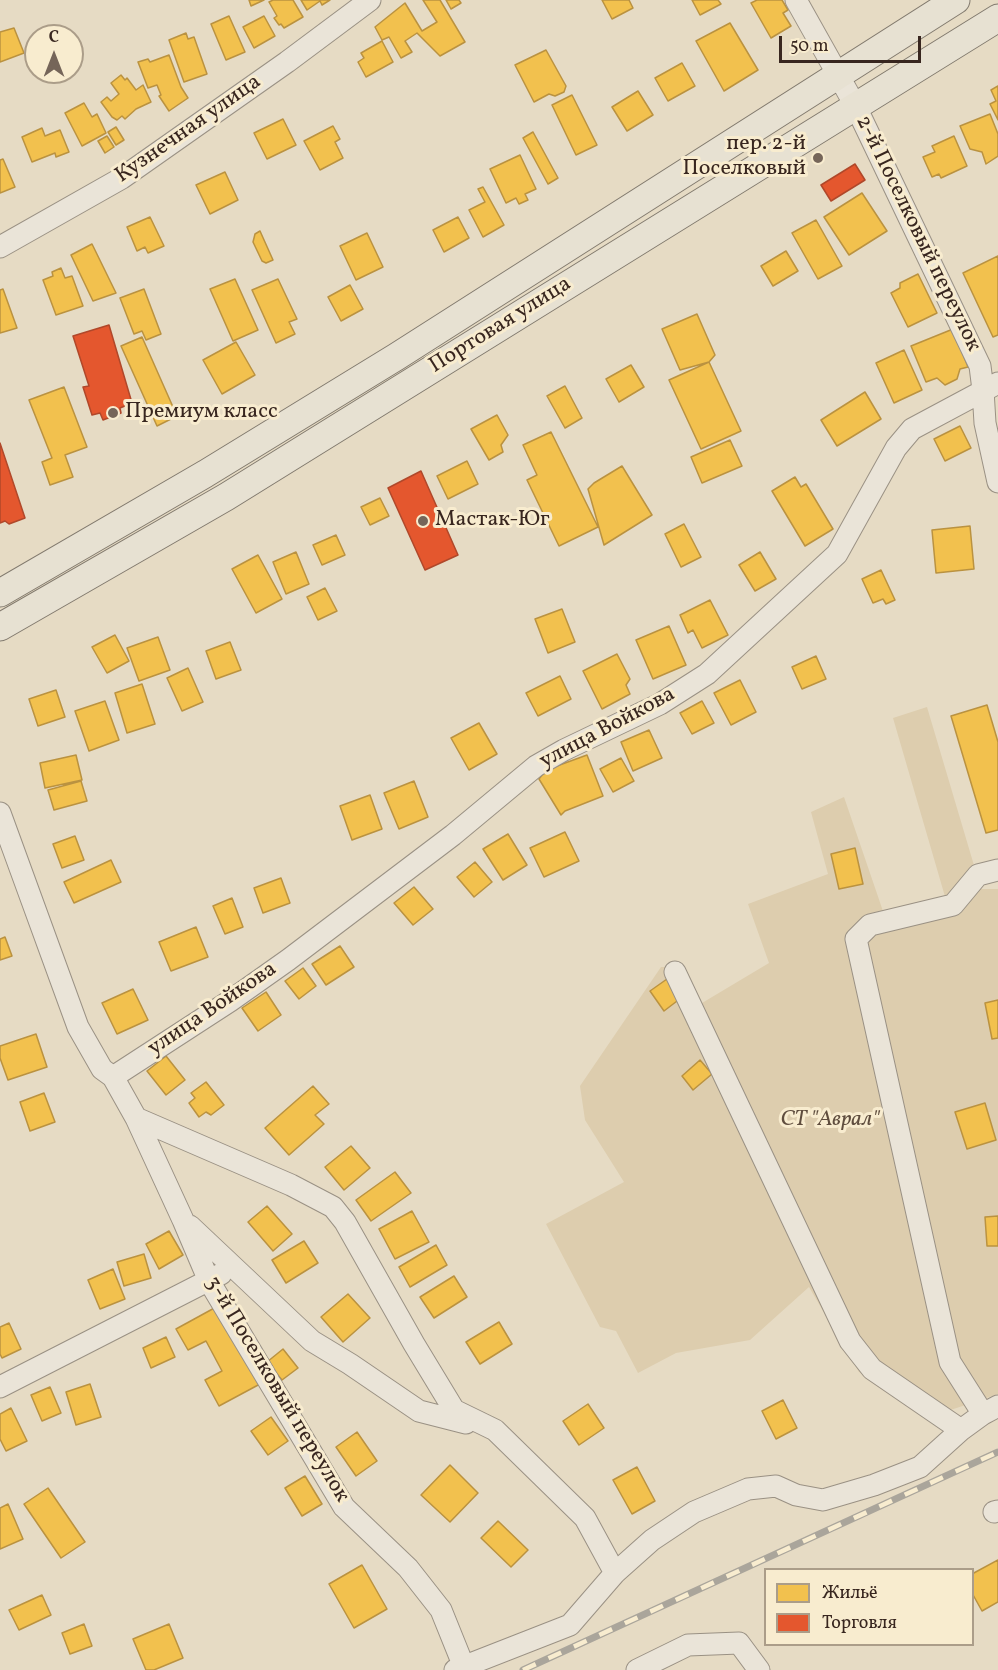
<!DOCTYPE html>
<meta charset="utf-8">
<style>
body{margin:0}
#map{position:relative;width:998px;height:1670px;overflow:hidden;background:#e6dbc4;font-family:Vollkorn,serif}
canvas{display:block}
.legend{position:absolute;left:764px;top:1568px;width:210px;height:78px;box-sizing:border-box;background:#f8eccf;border:2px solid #ab9d89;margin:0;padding:8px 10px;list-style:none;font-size:18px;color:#38261f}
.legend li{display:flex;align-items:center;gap:12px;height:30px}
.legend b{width:30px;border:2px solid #ab9d89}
.north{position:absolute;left:24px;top:24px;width:60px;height:60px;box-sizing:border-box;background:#f8eccf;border:2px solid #ab9d89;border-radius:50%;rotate:0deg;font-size:16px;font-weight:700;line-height:24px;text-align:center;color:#38261f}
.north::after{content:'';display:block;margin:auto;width:21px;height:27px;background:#756559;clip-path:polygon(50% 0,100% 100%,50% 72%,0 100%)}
.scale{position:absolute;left:779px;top:36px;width:142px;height:27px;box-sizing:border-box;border:3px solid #38261f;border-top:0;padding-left:8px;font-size:18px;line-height:21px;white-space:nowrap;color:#38261f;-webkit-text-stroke:4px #f8eccf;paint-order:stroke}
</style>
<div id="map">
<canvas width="998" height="1670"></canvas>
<ul class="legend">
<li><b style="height:16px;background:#f2c14e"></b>Жильё</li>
<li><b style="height:16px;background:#e4572e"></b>Торговля</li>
</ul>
<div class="north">С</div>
<div class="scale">50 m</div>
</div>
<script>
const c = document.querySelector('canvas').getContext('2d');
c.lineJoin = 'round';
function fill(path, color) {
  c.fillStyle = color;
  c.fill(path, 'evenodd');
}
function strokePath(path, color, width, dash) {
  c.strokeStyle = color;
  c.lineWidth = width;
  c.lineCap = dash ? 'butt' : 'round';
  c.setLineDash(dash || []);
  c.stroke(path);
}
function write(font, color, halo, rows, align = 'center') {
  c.font = font + ' Vollkorn,serif';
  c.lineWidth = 6;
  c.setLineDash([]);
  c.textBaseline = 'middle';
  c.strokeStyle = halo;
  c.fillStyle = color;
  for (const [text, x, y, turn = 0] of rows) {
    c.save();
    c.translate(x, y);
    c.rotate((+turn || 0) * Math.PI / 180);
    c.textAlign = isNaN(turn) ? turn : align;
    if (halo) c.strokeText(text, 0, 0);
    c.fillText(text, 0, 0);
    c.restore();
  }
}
fill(new Path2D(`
 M927 707 981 889H998V1394L927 1418 859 1372 809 1287 750 1340 676 1353 638 1373 616 1331 600 1327 546 1224 624 1182 585 1120 580 1086 661 967H669L692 1009 769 963 748 904 828 874 811 812 844 797 886 920 946 900 893 718Z`), '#ddcdae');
const homes = new Path2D(`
 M249 0H264L251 6Z
 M273 0H293L303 17 284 28 281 24 279 25 274 18 277 16 269 2Z
 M301 0H330L322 5 320 1 307 10Z
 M423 0H440L465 42 440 56 417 33 405 41 412 52 401 58 389 37 382 40 375 27 405 3 422 31 437 22Z
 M446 0H459L461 3 451 9Z
 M602 0H629L633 8 612 19Z
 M692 0H718L721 4 700 15Z
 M757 0H782L788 10 783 13 791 26 771 38 751 3Z
 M229 16 245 52 226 60 211 24Z
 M264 16 275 36 254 48 243 27Z
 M730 23 758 70 724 91 696 41Z
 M14 28 24 53 0 62V32Z
 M186 33 188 39 194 37 207 74 184 82 169 40Z
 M382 41 393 62 366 77 358 62 364 58 361 53Z
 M546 50 566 86 564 92 555 96 549 94 534 102 515 65Z
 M169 55 181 87 188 98 169 111 159 96 161 95 157 85 148 88 138 62 148 59 150 62Z
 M682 63 695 86 668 101 655 78Z
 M121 75 125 80 127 78 136 90 143 85 151 102 136 109 125 119 122 116 117 120 112 117 101 102 107 97 111 101 119 94 111 83Z
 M998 86V120L990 104 996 101 991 90Z
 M638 91 653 115 627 131 612 107Z
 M572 95 597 145 576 155 552 105Z
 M84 103 92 117 97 114 106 133 82 146 65 113Z
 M990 114 998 134V156L986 164 982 152 970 149 960 126Z
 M283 119 296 145 267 159 254 133Z
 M333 126 340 139 335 142 343 158 320 170 304 141Z
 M116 127 124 140 116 145 108 132Z
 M42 128 45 136 60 130 69 152 56 157 55 153 32 162 22 137Z
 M533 132 558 178 548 184 523 138Z
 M107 136 114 147 105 153 98 141Z
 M954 136 967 166 941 178 939 174 932 177 923 157 935 152 932 146Z
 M520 155 536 189 525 194 528 200 519 204 516 198 506 203 490 169Z
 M3 159 15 187 0 193V160Z
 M225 172 238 200 210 214 196 185Z
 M483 187 504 225 483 237 469 210 485 202 478 189Z
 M862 193 887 231 849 255 824 217Z
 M150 217 164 246 148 253 145 247 137 251 127 227Z
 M458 217 469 238 444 252 433 230Z
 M816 220 842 266 818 279 792 233Z
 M260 231 273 260 266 263 262 261 253 242 255 234Z
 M367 233 383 267 356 280 340 246Z
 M92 244 116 293 93 301 71 255Z
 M786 251 798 271 773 286 761 266Z
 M998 256V335L993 337 963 273Z
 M61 268 65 278 72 276 83 306 56 315 43 280 53 276 52 272Z
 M918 274 937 313 908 327 891 293 900 288V283Z
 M235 279 258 330 233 341 210 289Z
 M278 279 297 319 289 322 295 334 276 343 252 290Z
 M350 285 363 309 341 321 328 297Z
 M3 289 17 328 0 333V290Z
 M144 289 161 334 146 340 142 331 134 334 120 298Z
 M697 314 715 355 709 362 680 370 662 329Z
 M953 329 968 367 960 369 957 379 945 385 937 378 926 382 911 346Z
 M142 337 177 416 157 426 121 346Z
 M236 342 255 375 222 394 203 360Z
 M904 350 922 390 894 403 876 363Z
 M709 362 741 431 701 449 669 380Z
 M631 365 644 387 619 402 606 379Z
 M565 386 582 418 565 428 547 396Z
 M64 387 87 447 65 455 73 477 50 485 42 462 52 458 29 400Z
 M865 392 881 419 837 446 821 420Z
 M497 415 508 435 501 445 503 452 489 460 471 429Z
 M960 426 971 448 945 461 934 439Z
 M551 432 598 527 559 546 527 480 537 475 523 445Z
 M730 440 742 466 702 483 691 457Z
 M467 461 478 484 448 499 437 476Z
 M622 466 652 515 604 545 588 489 594 483Z
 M795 477 801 487 806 484 833 529 805 546 772 491Z
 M380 498 389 516 370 525 361 507Z
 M684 524 701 557 681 567 665 534Z
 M970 526 974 569 936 573 932 530Z
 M336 535 345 555 322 565 313 545Z
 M296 552 309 584 286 594 273 562Z
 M760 552 776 579 755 591 739 565Z
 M258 555 282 599 256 613 232 569Z
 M881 570 895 600 886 604 883 599 873 603 862 579Z
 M325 588 337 611 318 620 307 597Z
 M710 600 728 635 702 648 693 630 688 633 680 615Z
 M562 609 575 642 548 653 535 619Z
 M669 626 686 665 653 679 636 640Z
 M115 635 129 661 107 673 92 647Z
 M158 637 170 670 139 681 127 648Z
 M230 642 241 670 216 679 206 651Z
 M617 654 630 679 626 685 630 694 602 709 583 671Z
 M816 656 826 679 802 689 792 667Z
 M188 668 203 702 182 711 167 678Z
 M560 676 571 699 538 716 526 693Z
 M740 680 756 712 731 725 714 693Z
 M142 684 155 724 127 733 115 693Z
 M56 690 65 717 38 726 29 699Z
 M105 701 119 740 89 751 75 711Z
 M702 701 714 723 692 734 680 713Z
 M987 705 998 742V830L986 833 951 716Z
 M479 723 497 754 469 770 451 738Z
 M649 730 662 758 633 771 621 742Z
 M76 755 82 780 45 788 40 763Z
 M587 755 603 796 565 811 561 815 539 779 546 770Z
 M621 758 634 781 613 792 600 769Z
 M81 781 87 801 54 810 48 790Z
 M414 781 428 817 399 829 384 793Z
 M370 795 382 829 352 840 340 806Z
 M565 832 579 861 544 877 530 848Z
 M508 834 527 865 503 880 483 849Z
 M75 836 84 860 62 868 53 844Z
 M855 848 863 884 839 889 831 854Z
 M111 860 121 882 74 903 64 882Z
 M475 862 492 882 474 897 457 877Z
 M281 878 290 903 263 913 254 888Z
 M414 887 433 909 413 925 394 903Z
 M232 898 243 927 225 934 213 906Z
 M196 927 208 957 171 971 159 942Z
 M5 937 12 956 0 960V939Z
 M340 946 354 967 326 985 312 964Z
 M303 968 316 986 299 999 285 981Z
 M667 979 681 998 664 1011 650 991Z
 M133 989 148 1020 117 1034 102 1003Z
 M266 992 281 1015 258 1031 242 1008Z
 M998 1000V1038L992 1039 985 1003Z
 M36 1034 47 1067 8 1080 0 1058V1046Z
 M166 1056 185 1080 166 1095 147 1071Z
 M700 1060 712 1074 693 1090 682 1076Z
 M206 1082 224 1105 211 1115 206 1112 199 1117 189 1103 195 1098 191 1093Z
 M313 1086 329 1104 315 1115 324 1124 289 1155 265 1128Z
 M44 1093 55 1122 30 1131 20 1102Z
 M985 1103 996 1140 967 1149 955 1112Z
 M351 1146 370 1168 344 1190 325 1167Z
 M395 1172 411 1193 371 1221 356 1200Z
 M267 1206 292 1234 273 1251 248 1222Z
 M412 1211 429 1242 395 1259 379 1229Z
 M998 1216V1246H987L985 1217Z
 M169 1231 183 1255 159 1269 146 1244Z
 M304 1241 318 1263 286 1283 272 1260Z
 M436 1245 447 1265 410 1287 399 1267Z
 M144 1254 151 1278 124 1286 117 1262Z
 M113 1269 125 1299 100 1309 88 1280Z
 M454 1276 467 1297 434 1318 420 1297Z
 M348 1294 370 1318 343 1342 321 1317Z
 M218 1306 260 1384 219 1406 205 1380 222 1371 206 1341 188 1350 176 1329Z
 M499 1322 512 1344 480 1364 466 1342Z
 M9 1323 21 1349 2 1358 0 1354V1327Z
 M166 1337 175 1357 151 1368 143 1348Z
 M283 1349 298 1368 282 1380 267 1362Z
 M90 1384 101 1417 76 1425 66 1392Z
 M50 1387 61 1413 42 1421 31 1395Z
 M783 1400 797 1428 776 1439 762 1411Z
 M588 1404 604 1428 579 1445 563 1421Z
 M11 1408 27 1441 6 1451 0 1439V1414Z
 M271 1417 288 1441 268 1455 251 1431Z
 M357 1432 377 1461 356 1476 336 1447Z
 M450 1465 478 1493 450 1522 421 1495Z
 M637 1467 655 1501 632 1514 613 1480Z
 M305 1476 322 1504 302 1516 285 1488Z
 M48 1488 85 1542 61 1558 24 1504Z
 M8 1504 23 1539 0 1549V1508Z
 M498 1521 528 1550 511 1567 481 1538Z
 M998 1560V1602L982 1611 972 1593V1574Z
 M362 1565 387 1609 354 1628 329 1584Z
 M42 1595 51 1615 19 1630 9 1610Z
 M84 1624 92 1646 70 1654 62 1633Z
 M169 1624 183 1658 154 1670H146L133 1639Z`);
fill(homes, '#f2c14e');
strokePath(homes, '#ba9240', 1.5);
const shops = new Path2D(`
 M855 164 865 180 831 201 821 185Z
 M109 325 132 403 120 408 121 413 103 420 100 413 92 415 83 387 89 386 73 336Z
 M0 443 25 518 9 524 5 521 0 523Z
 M421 471 458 555 425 570 388 488Z`);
fill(shops, '#e4572e');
strokePath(shops, '#b0482a', 1.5);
const minor = new Path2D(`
 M796 0 856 107 980 366 983 390 985 423 998 482
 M0 247 122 178 287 62 370 0
 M0 813 78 1027 102 1069 113 1077 136 1118 183 1220 209 1281 344 1507 408 1568 441 1610 464 1667
 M675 972 850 1341 872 1369 961 1430
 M113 1077 230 1001 288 960 453 835 536 766 564 750 660 704 707 674 837 554 896 448 912 429 998 383
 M136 1118 291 1185 333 1207 345 1222 414 1344 454 1410 495 1430 585 1518 615 1573
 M190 1226 312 1341 350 1364 419 1411 466 1423
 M0 1387 221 1274
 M983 1414 950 1362 856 939 870 925 953 905 978 875 998 870
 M994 1512 998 1511
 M455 1670 570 1625 615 1573 652 1540 694 1512 748 1489 776 1486 796 1495 823 1500 874 1485 920 1467 961 1430 983 1414 998 1406
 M637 1670 688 1645 739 1643 759 1670`);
const major = new Path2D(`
 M0 593 205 474 396 357 956 0
 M0 627 226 497 998 18`);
strokePath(minor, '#9a9184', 23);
strokePath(major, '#827a6e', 29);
strokePath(minor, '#eae4d8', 21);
strokePath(major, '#e7e1d2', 27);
const rail = new Path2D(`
 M523 1670 998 1452`);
strokePath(rail, '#aaa59b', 7);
strokePath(rail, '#f8eccf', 4.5, [14]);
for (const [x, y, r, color] of [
 [818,158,6,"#756559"],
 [113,413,6,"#756559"],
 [423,521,6,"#756559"]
]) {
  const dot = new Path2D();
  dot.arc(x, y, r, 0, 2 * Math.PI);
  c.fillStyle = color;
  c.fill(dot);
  strokePath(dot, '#f8eccf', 2);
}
write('22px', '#38261f', '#f8eccf', [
 ["Кузнечная улица",189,130,-35],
 ["2-й Поселковый переулок",917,234,64],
 ["Портовая улица",501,326,-32],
 ["улица Войкова",608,729,-28],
 ["улица Войкова",213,1010,-34],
 ["3-й Поселковый переулок",276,1390,59]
]);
write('22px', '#38261f', '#f8eccf', [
 ["пер. 2-й",806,145,"right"],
 ["Поселковый",806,170,"right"],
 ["Премиум класс",125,413],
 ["Мастак-Юг",435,521]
], 'left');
write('italic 22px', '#5f4d3e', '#f8eccf', [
 ["СТ \"Аврал\"",830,1121]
]);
</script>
